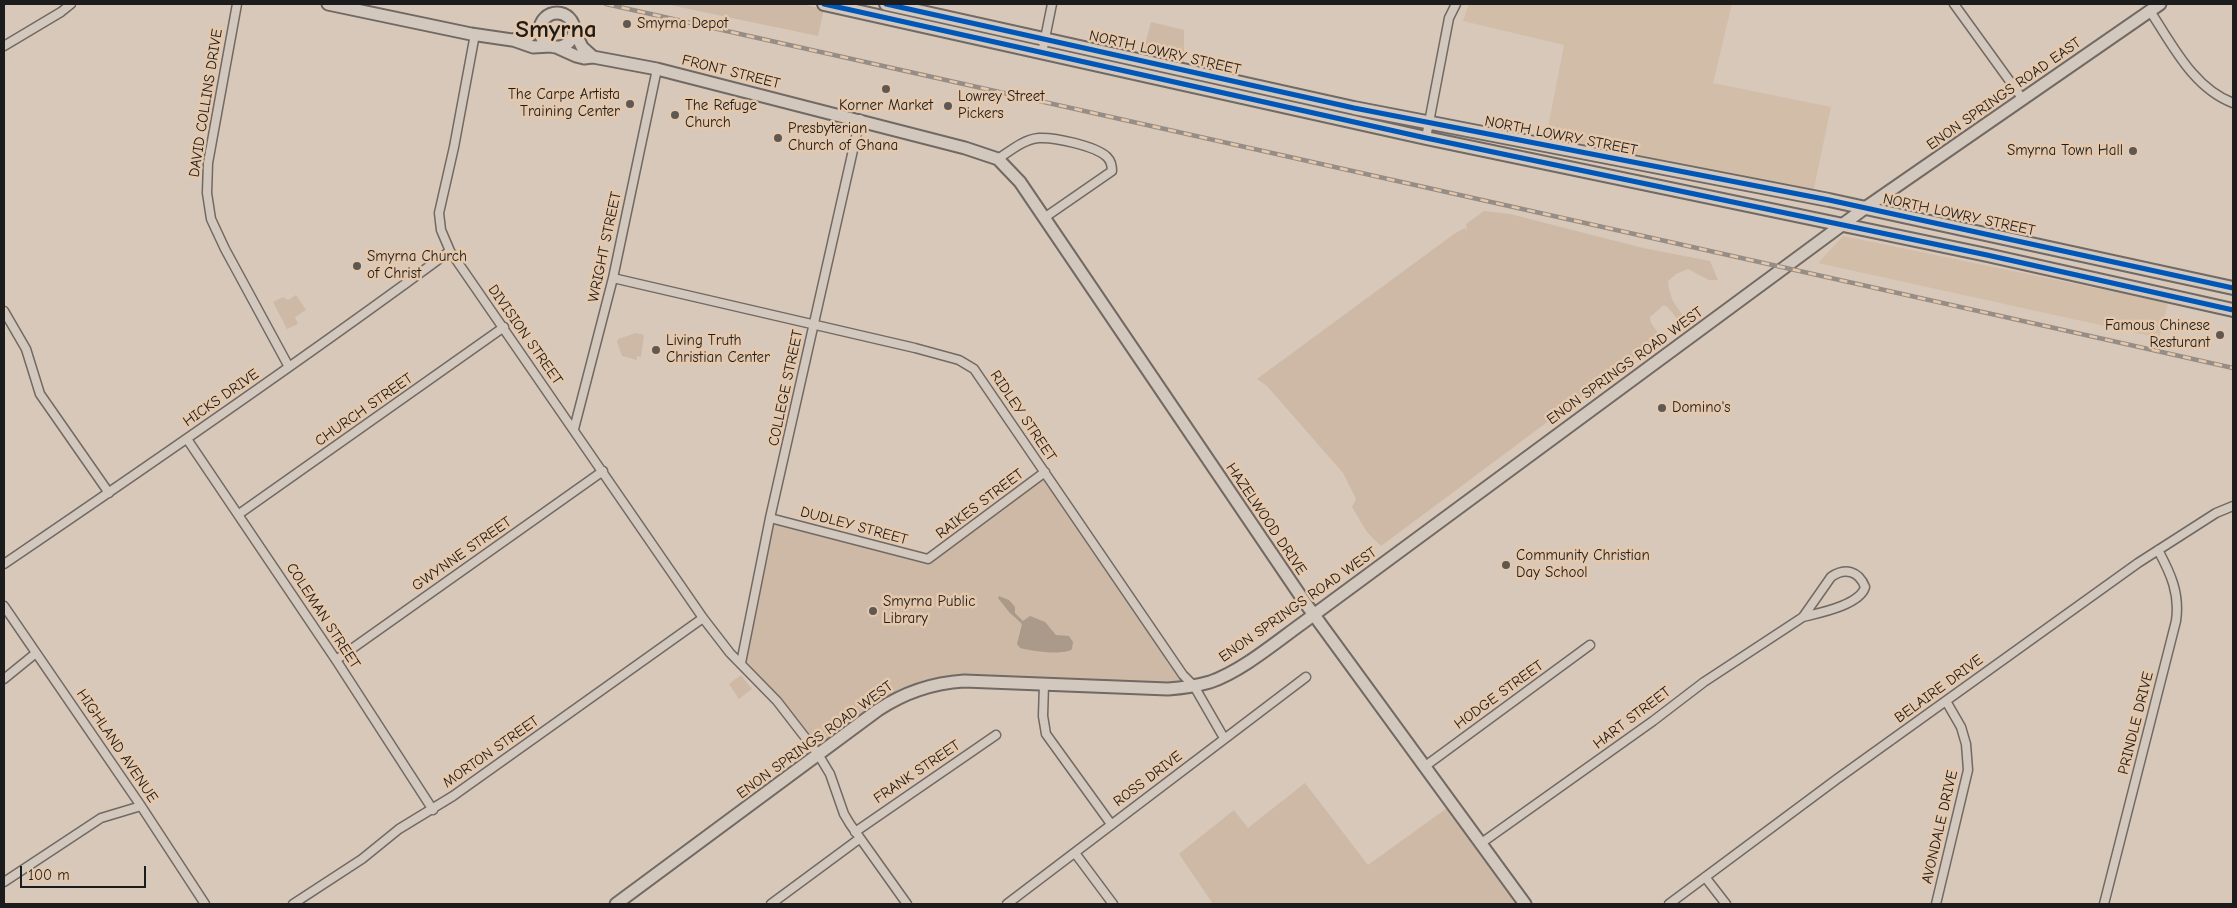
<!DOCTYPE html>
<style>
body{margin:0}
#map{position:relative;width:2237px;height:908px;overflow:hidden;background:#d8c8b9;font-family:"Comic Neue",sans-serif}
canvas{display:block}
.frame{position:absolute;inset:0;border:5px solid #1c1c1c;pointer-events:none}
.scale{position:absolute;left:20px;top:866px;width:126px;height:22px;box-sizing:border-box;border:2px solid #1c1c1c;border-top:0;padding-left:6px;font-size:15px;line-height:18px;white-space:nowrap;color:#1c1c1c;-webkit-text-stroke:4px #e5c8ac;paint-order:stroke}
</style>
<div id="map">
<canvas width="2237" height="908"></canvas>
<div class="frame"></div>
<div class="scale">100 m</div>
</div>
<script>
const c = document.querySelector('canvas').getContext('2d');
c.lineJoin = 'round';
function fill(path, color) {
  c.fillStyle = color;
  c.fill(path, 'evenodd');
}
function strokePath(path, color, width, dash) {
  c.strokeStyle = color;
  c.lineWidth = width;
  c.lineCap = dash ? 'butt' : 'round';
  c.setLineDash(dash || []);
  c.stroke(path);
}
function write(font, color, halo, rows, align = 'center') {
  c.font = font + ' "Comic Neue",sans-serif';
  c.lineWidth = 5;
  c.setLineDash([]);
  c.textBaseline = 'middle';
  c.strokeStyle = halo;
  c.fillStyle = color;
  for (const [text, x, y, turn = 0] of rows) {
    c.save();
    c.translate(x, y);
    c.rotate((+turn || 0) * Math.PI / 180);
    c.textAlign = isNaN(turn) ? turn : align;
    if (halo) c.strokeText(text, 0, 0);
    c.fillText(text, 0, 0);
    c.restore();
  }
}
fill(new Path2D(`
 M1469 4H1732L1713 83 1831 107 1813 193 1546 138 1564 45 1463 21Z
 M1843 236 2168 303 2159 338 1818 263Z`), '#d2bda8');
fill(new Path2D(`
 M665 4H801L824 9 818 36Z
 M1151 22 1184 30V62L1143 53Z
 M1484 211 1510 214 1643 248 1710 261 1718 280H1709L1688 269 1676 274 1668 281C1669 299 1677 308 1688 321L1683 325C1675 319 1673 310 1664 305L1650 317 1651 323 1661 337 1657 342 1648 339 1652 344 1381 546 1367 532 1352 507 1356 499 1343 473 1267 386 1257 379 1454 234 1465 228 1467 231 1466 224Z
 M296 295 306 310 295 317 298 324 287 329 273 302 283 297 288 300Z
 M636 333 644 335 641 357 637 356V360L622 356 617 342 618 339Z
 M1045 472 1194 686 975 681 915 690 818 754 741 663 770 518 922 559Z
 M741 675 752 689 739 699 729 684Z
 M1305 783 1368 865 1447 808 1519 904H1213L1179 854 1234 810 1248 828Z`), '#cdb9a5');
fill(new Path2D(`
 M999 596 1009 600 1015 607V613L1023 621 1030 616 1045 622 1056 635 1069 636 1073 642 1072 649C1064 656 1031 651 1020 648L1017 644 1022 624 1009 612 998 598Z`), '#ab9a89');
const street = new Path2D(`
 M237 4 208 163 207 193 211 219 225 249 289 367
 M1954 4 2022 98
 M2150 11C2172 44 2193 88 2233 103
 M475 34 454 147 439 213 441 230 450 251 703 618 730 653 777 701 818 754 830 774 844 814 850 824 907 904
 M4 46 61 12 71 4
 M1042 53 1052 4
 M1426 138 1449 18 1456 4
 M998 159C1010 151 1024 139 1039 138 1054 137 1096 146 1107 157 1111 161 1112 165 1112 171L1044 218
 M613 278 915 348 959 360 974 369 1183 675 1194 686 1224 738
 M4 311 26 349 40 394 109 493
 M574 429 613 278 657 69
 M187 439 336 660 433 810
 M239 514 504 327
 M770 518 928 559 1045 472
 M4 564C154 462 304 359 450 251
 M4 606 141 806 205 904
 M336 660 603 471
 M741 663 770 518 860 119
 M4 679 36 653
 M1044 684 1043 716 1046 734 1111 824
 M1424 767 1590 645
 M855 832 996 735
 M1480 844 1653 721 1704 682 1803 617 1831 577C1845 567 1859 571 1865 587 1860 605 1819 613 1803 617
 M1075 853 1113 904
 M1705 877 1726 904
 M4 882 101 818 141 806
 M293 904 362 859 399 829 453 796 703 618
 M771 904 859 839
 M1007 904 1306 677
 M1669 904 1837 779 2138 563 2216 513 2233 506
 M1936 904 1968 770 1966 744 1961 727 1946 701
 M2104 904 2176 621C2180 594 2171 574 2158 550`);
const secondary = new Path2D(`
 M328 4 471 34 512 40 529 36 540 28
 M540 30a17 17 0 1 1 34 0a17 17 0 1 1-34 0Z
 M574 30 582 47 593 57
 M513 40 533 47 551 46
 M556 47 576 56 584 58 593 57 657 69 965 148 998 159 1020 182 1306 604 1525 904
 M616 904 878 710C905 692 932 683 964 681L1168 689C1182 688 1196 686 1210 682 1242 671 1276 642 1304 622L1865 208 2160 4`);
const primary = new Path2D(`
 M824 4 1426 138 1987 255 2233 310
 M886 4 1354 108 1829 200 2233 288`);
strokePath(street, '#716963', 11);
strokePath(secondary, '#716963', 15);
strokePath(primary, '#716963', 16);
strokePath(street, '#d3c8be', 8);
strokePath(secondary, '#d3c8be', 11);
strokePath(primary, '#d3c8be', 12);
const rail = new Path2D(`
 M606 4 2233 368`);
strokePath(rail, '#968d86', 4.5);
strokePath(rail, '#e5c8ac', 2.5, [8]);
strokePath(new Path2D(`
 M824 4 1426 138 1987 255 2233 310
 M886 4 1354 108 1829 200 2233 288`), '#0057b8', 5);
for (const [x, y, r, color] of [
 [627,24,5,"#5e5853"],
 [886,89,5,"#5e5853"],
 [630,104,5,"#5e5853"],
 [948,106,5,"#5e5853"],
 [675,115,5,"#5e5853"],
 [778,138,5,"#5e5853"],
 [2133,151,5,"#5e5853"],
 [357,266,5,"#5e5853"],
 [2220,335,5,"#5e5853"],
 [656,350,5,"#5e5853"],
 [1662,408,5,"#5e5853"],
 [1506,565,5,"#5e5853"],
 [873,611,5,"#5e5853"]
]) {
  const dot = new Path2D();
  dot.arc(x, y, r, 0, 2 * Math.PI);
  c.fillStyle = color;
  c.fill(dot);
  strokePath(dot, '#e5c8ac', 2);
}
write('15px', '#1c1c1c', '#e5c8ac', [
 ["Smyrna Depot",637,24],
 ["The Carpe Artista",620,95,"right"],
 ["Training Center",620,112,"right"],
 ["Lowrey Street",958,97],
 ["Pickers",958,114],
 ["The Refuge",685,106],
 ["Church",685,123],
 ["Korner Market",886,106,"center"],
 ["Presbyterian",788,129],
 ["Church of Ghana",788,146],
 ["Smyrna Town Hall",2123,151,"right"],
 ["Smyrna Church",367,257],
 ["of Christ",367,274],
 ["Famous Chinese",2210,326,"right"],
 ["Resturant",2210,343,"right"],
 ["Living Truth",666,341],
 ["Christian Center",666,358],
 ["Domino's",1672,408],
 ["Community Christian",1516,556],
 ["Day School",1516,573],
 ["Smyrna Public",883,602],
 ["Library",883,619]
], 'left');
write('15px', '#1c1c1c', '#e5c8ac', [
 ["NORTH LOWRY STREET",1165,53,13],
 ["FRONT STREET",731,72,14],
 ["ENON SPRINGS ROAD EAST",2004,94,-35],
 ["DAVID COLLINS DRIVE",206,103,-81],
 ["NORTH LOWRY STREET",1561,136,11],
 ["NORTH LOWRY STREET",1959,215,12],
 ["WRIGHT STREET",605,247,-78],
 ["DIVISION STREET",525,335,55],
 ["ENON SPRINGS ROAD WEST",1625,366,-36],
 ["COLLEGE STREET",786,388,-78],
 ["HICKS DRIVE",221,398,-35],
 ["CHURCH STREET",364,410,-35],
 ["RIDLEY STREET",1023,416,56],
 ["RAIKES STREET",980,504,-37],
 ["HAZELWOOD DRIVE",1266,519,56],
 ["DUDLEY STREET",854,526,15],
 ["GWYNNE STREET",462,554,-35],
 ["ENON SPRINGS ROAD WEST",1298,605,-35],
 ["COLEMAN STREET",323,616,57],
 ["BELAIRE DRIVE",1939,689,-36],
 ["HODGE STREET",1499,695,-36],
 ["HART STREET",1632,718,-37],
 ["PRINDLE DRIVE",2136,723,-76],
 ["ENON SPRINGS ROAD WEST",815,740,-36],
 ["HIGHLAND AVENUE",117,746,56],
 ["MORTON STREET",491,752,-35],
 ["FRANK STREET",917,772,-34],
 ["ROSS DRIVE",1148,779,-37],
 ["AVONDALE DRIVE",1940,827,-77]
]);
write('bold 25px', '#1c1c1c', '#e5c8ac', [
 ["Smyrna",556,30]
]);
</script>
